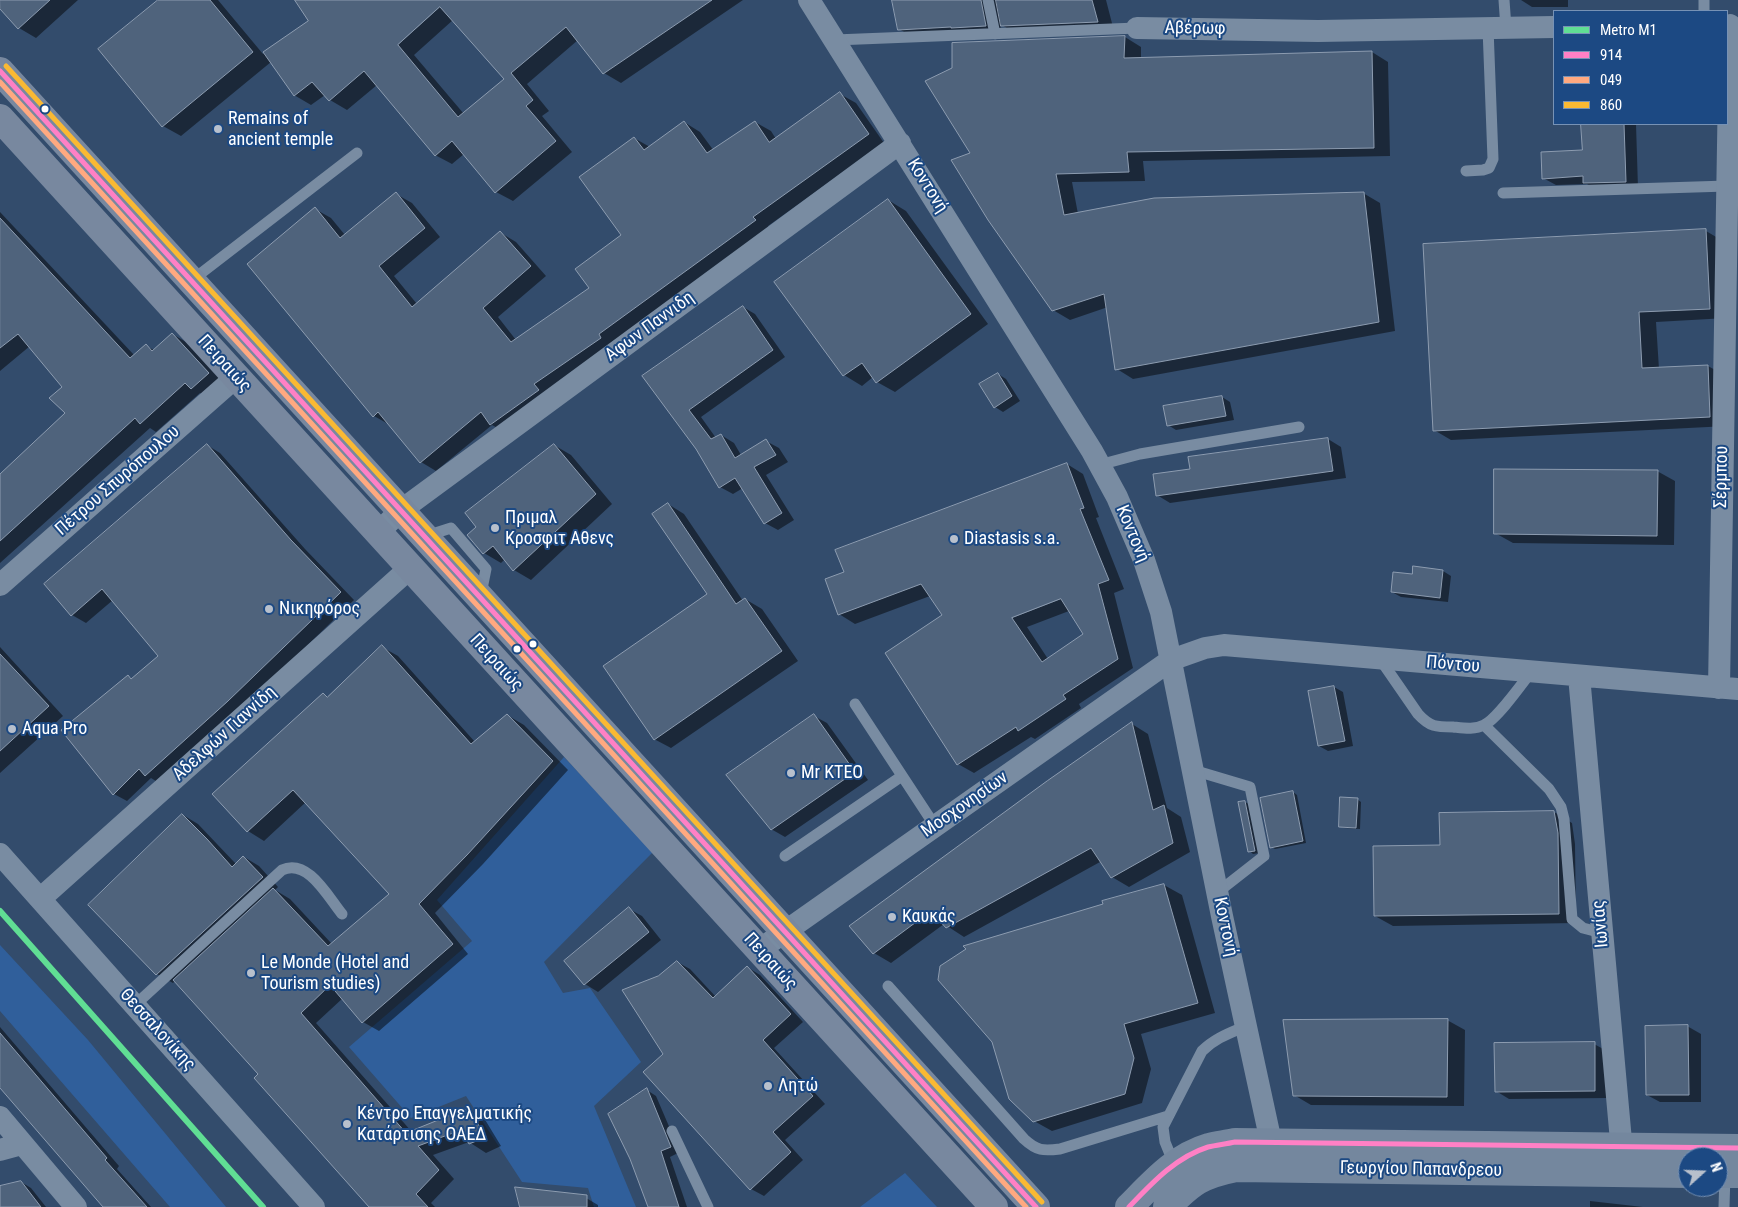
<!DOCTYPE html>
<meta charset="utf-8">
<style>
body{margin:0}
#map{position:relative;width:1738px;height:1207px;overflow:hidden;background:#334c6c;font-family:"Roboto Condensed",sans-serif}
canvas{display:block}
.legend{position:absolute;left:1553px;top:10px;width:175px;height:115px;box-sizing:border-box;background:#1c4983;border:1px solid #7792b5;margin:0;padding:6px 9px;list-style:none;font-size:15px;color:#fff}
.legend li{display:flex;align-items:center;gap:10px;height:25px}
.legend b{width:25px;border:1px solid #7792b5}
.north{position:absolute;left:1678px;top:1147px;width:50px;height:50px;box-sizing:border-box;background:#1c4983;border:1px solid #7792b5;border-radius:50%;rotate:70deg;font-size:14px;font-weight:700;line-height:20px;text-align:center;color:#fff}
.north::after{content:'';display:block;margin:auto;width:18px;height:22px;background:#b8c0cc;clip-path:polygon(50% 0,100% 100%,50% 72%,0 100%)}
</style>
<div id="map">
<canvas width="1738" height="1207"></canvas>
<ul class="legend">
<li><b style="height:6px;background:#60de94"></b>Metro Μ1</li>
<li><b style="height:6px;background:#ff80c5"></b>914</li>
<li><b style="height:6px;background:#ffa980"></b>049</li>
<li><b style="height:6px;background:#fab933"></b>860</li>
</ul>
<div class="north">N</div>
</div>
<script>
const c = document.querySelector('canvas').getContext('2d');
c.lineJoin = 'round';
function fill(path, color) {
  c.fillStyle = color;
  c.fill(path, 'evenodd');
}
function strokePath(path, color, width, dash) {
  c.strokeStyle = color;
  c.lineWidth = width;
  c.lineCap = dash ? 'butt' : 'round';
  c.setLineDash(dash || []);
  c.stroke(path);
}
function write(font, color, halo, rows, align = 'center') {
  c.font = font + ' "Roboto Condensed",sans-serif';
  c.lineWidth = 4;
  c.setLineDash([]);
  c.textBaseline = 'middle';
  c.strokeStyle = halo;
  c.fillStyle = color;
  for (const [text, x, y, turn = 0] of rows) {
    c.save();
    c.translate(x, y);
    c.rotate((+turn || 0) * Math.PI / 180);
    c.textAlign = isNaN(turn) ? turn : align;
    if (halo) c.strokeText(text, 0, 0);
    c.fillText(text, 0, 0);
    c.restore();
  }
}
fill(new Path2D(`
 M564 757 653 852 544 962 563 993 590 988 641 1062 594 1106 636 1207H594L588 1188 522 1182 466 1096 411 1118 349 1047 472 941 437 900Z
 M0 945 88 1040 226 1207H170L0 1011Z
 M905 1173 937 1207H860Z`), '#305f9b');
fill(new Path2D(`
 M0 0H78L36 38 19 28 0 7Z
 M160 0H218L263 54 310 22 297 0H743L621 83 604 73 578 40 527 84 549 111 542 116 572 152 513 201 496 192 464 154 452 164 435 155 377 85 347 110 330 100 325 95 311 105 294 95 271 62 181 136 163 126ZM453 20 505 79 464 114 414 55Z
 M893 0H1106L1114 31 1019 35 1000 24 1002 36 916 39 899 29Z
 M1521 0H1568V7H1532Z
 M1125 37 1141 47V59L1372 52 1388 62 1390 156 1143 161 1145 181 1072 182 1078 214 1363 193 1380 203 1395 331 1133 379 1117 369 1108 307 1070 320 1053 310 972 154Z
 M840 94 856 103 884 143 768 226 771 230 507 433 492 425 436 471 421 462 390 425 374 416 315 209 331 218 345 235 396 194 412 203 440 237 394 276 417 304 501 233 516 242 546 276 498 317 516 340 590 289 623 235 634 138 650 147 684 122 700 132 714 151 755 122 771 131 776 139Z
 M1583 124H1636L1638 188 1597 190 1587 184 1556 185 1543 178 1583 151Z
 M888 200 906 211 988 324 895 392 877 382 873 377 862 386 844 375 776 282Z
 M0 212 135 356 146 346 154 350 172 334 188 343 224 383 207 397 200 393 156 432 150 428 0 563V476L66 413 64 387 30 346 0 371Z
 M1706 231 1723 241 1727 318 1656 322 1659 369 1708 366 1726 376 1728 426 1451 440 1434 430Z
 M743 307 755 314 785 357 701 417 716 438 721 435 734 443 741 455 766 441 779 448 788 462 766 475 794 520 778 530 765 523 743 488 733 494 720 487 697 448 643 376Z
 M998 374 1006 379 1020 401 1003 412 995 407Z
 M1222 397 1230 402 1234 420 1176 430 1168 425Z
 M1328 439 1341 447 1346 478 1170 503 1157 495 1191 470Z
 M207 445 220 453 305 549 354 600 242 709 159 783 151 778 127 801 114 794 128 677 133 679 160 657 113 600 86 623 72 615Z
 M554 445 571 455 612 504 531 580 514 570 505 559 501 563 484 553 469 536Z
 M1067 464 1083 474 1099 517 1096 518 1124 589 1114 593 1133 668 1079 704 1081 708 1035 739 1031 737 974 773 958 764 943 616 930 596 855 624 839 614 845 573ZM1069 611 1084 635 1048 659 1027 627Z
 M1657 471 1675 481 1674 545 1513 543 1495 533Z
 M668 504 684 514 743 601 745 599 762 609 798 661 671 748 654 739 709 594Z
 M1443 571 1451 576 1448 602 1401 597 1392 592 1413 576Z
 M0 647 63 716 0 773Z
 M382 647 398 656 475 742 507 715 524 725 568 770 483 864 435 913 468 954 379 1031 363 1022 343 998 316 1023 412 1132 468 1109 484 1118 501 1146 486 1153 469 1142 433 1155 454 1179 431 1203 435 1207H371L260 1074 175 981 173 983 157 974 90 905 183 815 198 824 236 864 244 857 259 866 278 887 275 890 290 899 332 944 391 894 306 802 264 841 248 831 214 794 324 695 329 697Z
 M1334 687 1343 692 1353 746 1328 751 1319 746Z
 M814 716 827 723 868 780 785 837 771 829Z
 M1132 724 1148 734 1167 808 1181 817 1190 852 1129 887 1112 877 1100 862 964 937 944 924 891 963 874 953Z
 M1293 792 1297 795 1306 843 1275 849 1271 847Z
 M1357 799 1361 802 1360 829 1344 828 1340 826Z
 M1245 802 1249 804 1259 853 1253 854 1250 851Z
 M1554 812 1572 823 1575 844 1576 923 1393 926 1375 916 1441 846Z
 M1164 885 1182 895 1215 1013 1141 1034 1151 1069 1142 1103 1052 1131 1034 1121Z
 M629 909 642 916 661 940 598 992 585 984Z
 M677 962 690 969 716 997 747 967 760 975 803 1022 774 1048 825 1104 785 1140 803 1160 764 1196 751 1189 664 1055 659 977Z
 M1447 1020 1465 1030 1464 1106 1311 1105 1294 1095Z
 M1687 1026 1701 1034V1102H1660L1647 1095Z
 M0 1027 119 1166 117 1169 151 1207H105L0 1086Z
 M1594 1044 1607 1051 1608 1098 1509 1099 1496 1091Z
 M647 1090 656 1096 680 1152 670 1157 687 1207H651L644 1134Z
 M21 1182 31 1188 46 1207H0V1188Z
 M581 1195 598 1205V1207H521Z
 M1590 1201 1643 1207H1590Z`), '#0007');
const building = new Path2D(`
 M0 0H50L18 29 0 9Z
 M158 0H210L253 52 162 127 98 49Z
 M295 0H712L603 74 566 27 511 73 533 100 526 106 556 141 495 193 452 141 435 156 364 71 329 101 312 82 294 96 263 52 308 21ZM440 7 504 79 458 117 398 45Z
 M892 0H981L986 26 951 28V27L898 30Z
 M996 0H1092L1098 22 1001 26Z
 M1125 36 1124 58 1372 51 1374 148 1127 152 1129 172 1056 174 1064 215 1154 198 1364 192 1379 322 1115 370 1104 294 1052 311 988 220 951 160 970 153 925 81 952 68V43Z
 M840 92 869 134 753 217 756 220 599 334 601 338 534 384 539 390 490 425 481 412 420 463 378 412 373 417 247 264 315 207 340 238 396 192 425 228 379 266 412 307 500 231 531 266 483 308 511 342 589 288 575 269 621 235 579 177 634 137 644 150 684 121 707 153 755 121 769 142Z
 M1581 124H1624L1626 182 1583 183V176L1542 179 1541 152 1582 150Z
 M888 199 971 314 876 383 862 363 843 376 774 282Z
 M0 218 130 358 146 344 152 351 172 333 209 373 191 389 185 383 140 424 135 418 0 541V474L65 413 49 398 62 387 18 334 0 348Z
 M1706 229 1710 309 1639 312 1642 368 1708 365 1710 417 1433 431 1423 244Z
 M743 306 773 350 689 410 711 439 721 434 735 458 766 439 776 455 754 467 782 513 764 524 735 478 719 488 696 449 642 376Z
 M998 373 1012 396 994 408 979 384Z
 M1222 396 1226 416 1167 426 1163 406Z
 M1328 438 1333 471 1156 496 1153 474 1190 469 1188 457Z
 M207 444 291 540 341 592 228 701 145 776 139 769 113 795 61 730 128 675 131 679 158 656 102 589 71 616 44 584Z
 M554 444 596 494 513 571 493 546 483 554 467 535 476 527 465 513Z
 M1067 463 1084 508 1080 509 1109 580 1098 584 1118 659 1063 695 1066 699 1018 731 1016 727 957 765 885 653 942 615 921 584 838 615 825 579 844 572 835 550ZM1061 599 1083 634 1042 662 1012 618Z
 M1494 469 1658 470 1657 536 1494 534Z
 M668 503 736 604 745 598 782 651 654 740 603 666 707 594 652 514Z
 M1413 566 1443 570 1440 598 1391 592 1393 572 1412 574Z
 M382 645 471 744 507 714 553 761 467 855 419 904 453 944 362 1023 330 985 301 1013 406 1133 468 1108 486 1137 469 1144 461 1130 418 1146 439 1170 416 1194 428 1207H369L254 1078 258 1074 173 980 273 888 328 946 389 894 293 790 247 832 212 794 323 693 327 697Z
 M0 654 49 706 0 751Z
 M1334 686 1345 741 1318 746 1308 691Z
 M814 714 855 772 771 830 726 775Z
 M1132 722 1153 810 1164 805 1173 843 1111 878 1091 848 946 928 931 911 873 954 849 926 1047 781Z
 M1293 791 1303 841 1270 848 1260 798Z
 M1340 797 1358 798 1356 828 1339 827Z
 M1245 801 1255 851 1248 852 1238 802Z
 M1554 811 1558 833 1559 914 1374 916 1373 846 1440 845 1439 813Z
 M182 814 207 839 232 867 243 856 263 877 156 975 88 905Z
 M1164 884 1198 1003 1124 1024 1134 1058 1125 1094 1033 1122 1009 1099 992 1042 938 980 940 966 966 949 963 946 1103 904 1102 901Z
 M629 907 649 932 584 985 564 961Z
 M677 961 713 998 747 966 791 1014 763 1040 813 1096 773 1132 791 1152 750 1190 643 1072 663 1054 622 990 658 976Z
 M1448 1019 1447 1097 1293 1096 1283 1020Z
 M1688 1025 1689 1095H1646L1645 1026Z
 M0 1033 107 1158 105 1160 147 1207H103L0 1088Z
 M1595 1042V1091L1495 1092 1494 1043Z
 M647 1088 671 1147 661 1151 679 1207H648L630 1159 608 1114Z
 M21 1181 41 1207H0V1186Z
 M515 1187 587 1195V1207H520Z`);
fill(building, '#4f637c');
strokePath(building, '#8d9cb0', 1);
strokePath(new Path2D(`
 M988 0 995 34
 M1504 0 1506 28
 M1704 11V0
 M835 40 1137 28
 M1466 171 1483 170 1489 168 1493 159 1488 28
 M1503 193 1727 186
 M191 281 357 153
 M1099 465 1140 454 1299 427
 M426 536 451 528 486 569 481 594
 M1380 659 1418 714C1430 727 1436 727 1453 727 1463 728 1475 730 1484 725 1497 719 1521 685 1531 672
 M855 704 935 826
 M1484 725 1549 789 1561 807 1564 819 1572 919 1583 928 1602 933
 M1193 770 1250 787 1264 856 1218 892
 M785 856 902 776
 M888 986 1024 1139C1037 1151 1043 1151 1060 1149L1168 1116
 M135 1005 282 870C308 858 328 897 342 914
 M672 1131 708 1207
 M1174 1164 1165 1142 1163 1127 1202 1051C1215 1038 1230 1033 1246 1026
 M1724 1207 1725 1174`), '#798ca2', 11);
strokePath(new Path2D(`
 M809 0 1092 451 1117 497 1144 560 1161 612 1222 916 1271 1142
 M1137 28 1318 31 1554 27
 M378 533 400 511 900 143
 M0 585 236 377
 M1579 676 1623 1163
 M1719 688 1730 25
 M0 854 314 1207
 M40 899 410 568
 M759 950 1171 660 1205 648 1224 645 1738 689
 M0 1117 76 1207
 M0 1150 22 1144`), '#798ca2', 22);
strokePath(new Path2D(`
 M1718 1174H1738
 M1129 1207C1153 1183 1175 1157 1209 1147 1217 1145 1226 1144 1235 1142L1738 1148
 M1167 1207C1192 1182 1201 1175 1236 1168L1688 1174`), '#74879e', 28);
strokePath(new Path2D(`
 M0 71 1036 1207
 M0 118 994 1207`), '#78889f', 28);
strokePath(new Path2D(`
 M0 71 1036 1207
 M1129 1207C1152 1183 1176 1157 1208 1147 1217 1145 1226 1144 1235 1142L1738 1148`), '#ff80c5', 5);
strokePath(new Path2D(`
 M0 82 1026 1207`), '#ffa980', 5);
strokePath(new Path2D(`
 M6 66 1042 1202`), '#fab933', 5);
strokePath(new Path2D(`
 M0 911 263 1207`), '#60de94', 6);
for (const [x, y, r, color] of [
 [45,109,4.5,"#fff"],
 [218,129,5,"#b8c0cc"],
 [495,528,5,"#b8c0cc"],
 [954,539,5,"#b8c0cc"],
 [269,609,5,"#b8c0cc"],
 [533,644,4.5,"#fff"],
 [517,649,4.5,"#fff"],
 [12,729,5,"#b8c0cc"],
 [791,773,5,"#b8c0cc"],
 [892,917,5,"#b8c0cc"],
 [251,973,5,"#b8c0cc"],
 [768,1086,5,"#b8c0cc"],
 [347,1124,5,"#b8c0cc"]
]) {
  const dot = new Path2D();
  dot.arc(x, y, r, 0, 2 * Math.PI);
  c.fillStyle = color;
  c.fill(dot);
  strokePath(dot, '#1c4983', 2);
}
write('18px', '#fff', '#1c4983', [
 ["Αβέρωφ",1195,29,1],
 ["Κοντονή",927,186,58],
 ["Αφων Παννιδη",650,327,-36],
 ["Πειραιώς",224,364,48],
 ["Σέρμπου",1722,477,-89],
 ["Πέτρου Σπυρόπουλου",118,481,-41],
 ["Κοντονή",1132,534,67],
 ["Πειραιώς",496,663,48],
 ["Πόντου",1453,665,5],
 ["Αδελφών Γιαννίδη",225,734,-42],
 ["Μοσχονησίων",965,805,-35],
 ["Ιωνίας",1601,924,-95],
 ["Κοντονή",1225,927,78],
 ["Πειραιώς",770,962,48],
 ["Θεσσαλονίκης",157,1030,48],
 ["Γεωργίου Παπανδρεου",1421,1170,1]
]);
write('18px', '#fff', '#1c4983', [
 ["Remains of",228,119],
 ["ancient temple",228,140],
 ["Πριμαλ",505,518],
 ["Κροσφιτ Αθενς",505,539],
 ["Diastasis s.a.",964,539],
 ["Νικηφόρος",279,609],
 ["Aqua Pro",22,729],
 ["Mr KTEO",801,773],
 ["Καυκάς",902,917],
 ["Le Monde (Hotel and",261,963],
 ["Tourism studies)",261,984],
 ["Λητώ",778,1086],
 ["Κέντρο Επαγγελματικής",357,1114],
 ["Κατάρτισης ΟΑΕΔ",357,1135]
], 'left');
</script>
